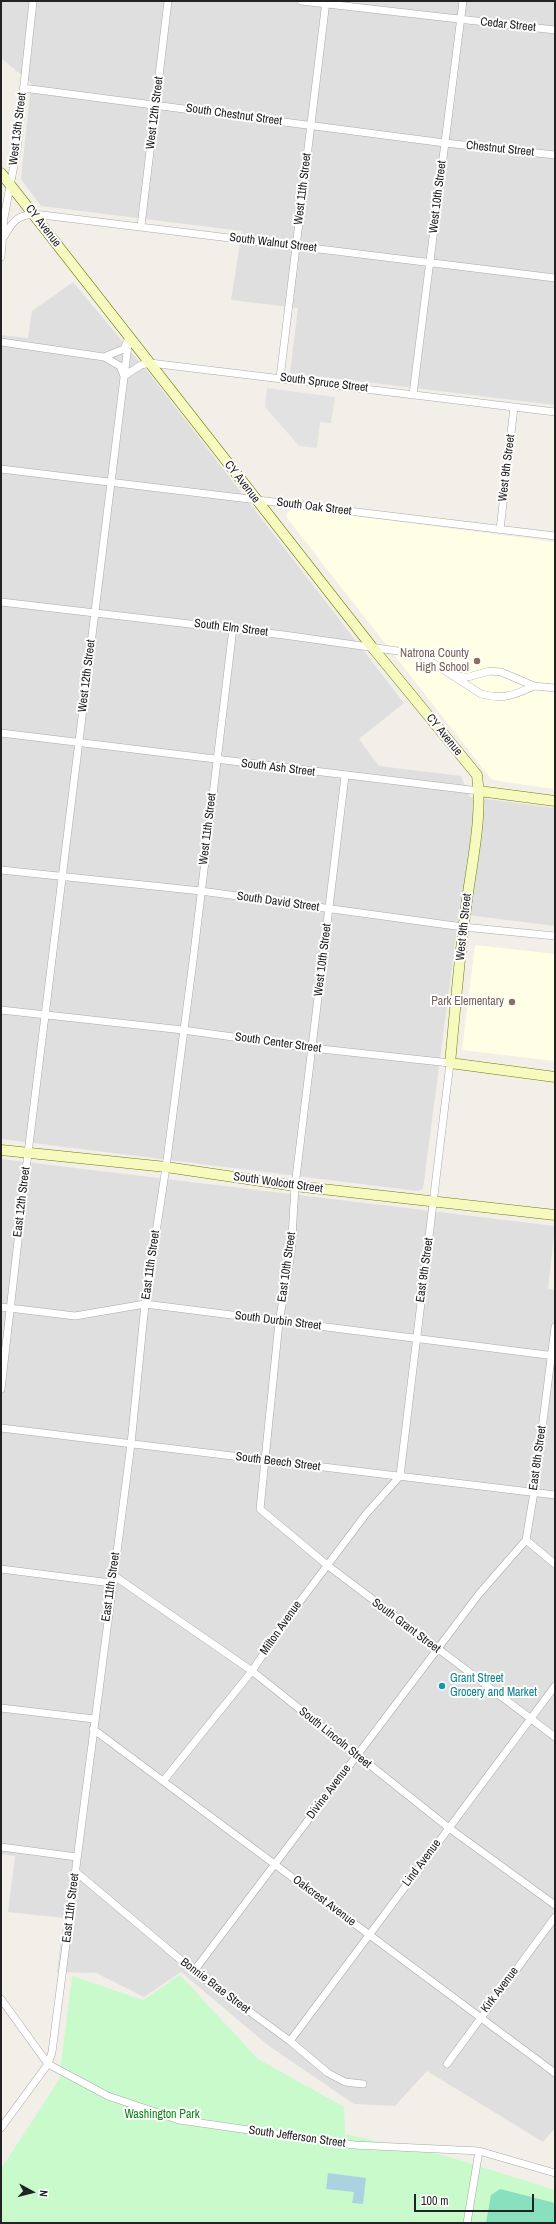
<!DOCTYPE html>
<style>
body{margin:0}
#map{position:relative;width:556px;height:2224px;overflow:hidden;background:#f2efe9;font-family:"Archivo Narrow",sans-serif}
canvas{display:block}
.frame{position:absolute;inset:0;border:2px solid #222;pointer-events:none}
.north{position:absolute;left:12px;top:2172px;width:40px;height:40px;-webkit-text-stroke:3px #fff;paint-order:stroke;rotate:97deg;font-size:11px;font-weight:700;line-height:16px;text-align:center;color:#222}
.north::after{content:'';display:block;margin:auto;width:14px;height:18px;background:#222;clip-path:polygon(50% 0,100% 100%,50% 72%,0 100%)}
.scale{position:absolute;left:414px;top:2194px;width:120px;height:18px;box-sizing:border-box;border:2px solid #222;border-top:0;padding-left:5px;font-size:12px;line-height:14px;white-space:nowrap;color:#222;-webkit-text-stroke:3px #fff;paint-order:stroke}
</style>
<div id="map">
<canvas width="556" height="2224"></canvas>
<div class="frame"></div>
<div class="north">N</div>
<div class="scale">100 m</div>
</div>
<script>
const c = document.querySelector('canvas').getContext('2d');
c.lineJoin = 'round';
function fill(path, color) {
  c.fillStyle = color;
  c.fill(path, 'evenodd');
}
function strokePath(path, color, width, dash) {
  c.strokeStyle = color;
  c.lineWidth = width;
  c.lineCap = dash ? 'butt' : 'round';
  c.setLineDash(dash || []);
  c.stroke(path);
}
function write(font, color, halo, rows, align = 'center') {
  c.font = font + ' "Archivo Narrow",sans-serif';
  c.lineWidth = 4;
  c.setLineDash([]);
  c.textBaseline = 'middle';
  c.strokeStyle = halo;
  c.fillStyle = color;
  for (const [text, x, y, turn = 0] of rows) {
    c.save();
    c.translate(x, y);
    c.rotate((+turn || 0) * Math.PI / 180);
    c.textAlign = isNaN(turn) ? turn : align;
    if (halo) c.strokeText(text, 0, 0);
    c.fillText(text, 0, 0);
    c.restore();
  }
}
fill(new Path2D(`
 M1 1H555V405L290 373 298 308 231 300 242 231 41 206 21 179 31 83 1 58Z
 M73 282 152 377 404 703 359 739 379 766 461 776 470 797 555 808V926L459 914 423 1189 418 1191 1 1139V335L28 338 32 311Z
 M1 1159 555 1226 548 1289 555 1290V2128L543 2142 427 2071 395 2106 354 2104 269 2046 181 1972 144 1997 96 1973 57 1972 64 1918 8 1912 15 1856 1 1854Z`), '#e0dfdf');
fill(new Path2D(`
 M292 508 555 542V789L492 780 287 518V513Z
 M475 945 555 954V1061L462 1050Z`), '#ffffe5');
fill(new Path2D(`
 M180 1975 258 2059 344 2107 345 2134 450 2157 555 2190V2223H1V2169L59 2080 72 1976 143 2000Z`), '#c8facc');
fill(new Path2D(`
 M500 2189 555 2203V2223H486L491 2195Z`), '#88e0be');
fill(new Path2D(`
 M267 388 335 397 331 423 320 422 317 448 299 446 265 407Z`), '#e2e2e2');
fill(new Path2D(`
 M328 2173 366 2178 363 2204 352 2203 354 2192 326 2189Z`), '#aad3df');
const street = new Path2D(`
 M301 1 555 30
 M23 88 445 143 555 155
 M141 226 168 1
 M3 238C13 222 15 216 34 214L555 278
 M1 257 4 218 17 149 33 1
 M1 342 104 357 120 366 124 376 141 365 150 363 555 412
 M104 357 124 349 127 342
 M280 378 326 1
 M413 394 463 1
 M1 469 555 536
 M500 530 514 407
 M1 602 284 635 419 654 481 694C504 700 514 695 534 686
 M455 676 468 677 490 671 501 672 534 686 555 688
 M1 733 479 791
 M345 776 295 1186 291 1254 279 1322 260 1509 327 1565 555 1737
 M1 870 201 891 463 927 555 936
 M1 1010 183 1030 312 1048 450 1063 400 1476
 M1 1307 75 1316 145 1304 555 1356
 M1 1389 28 1153 129 337
 M1 1428 555 1495
 M526 1540 555 1564
 M1 1569 111 1583
 M113 1575 252 1671 449 1828 555 1905
 M1 1708 94 1719
 M93 1729 555 2073
 M164 1780 252 1671 286 1620 366 1514 400 1476
 M1 1847 77 1857
 M76 1872 194 1971 290 2041 328 2073 345 2082 363 2084
 M194 1971 479 1594 526 1540 534 1492 555 1327
 M1 1999 48 2064 108 2096 179 2120 354 2145 479 2151 555 2173
 M290 2041 555 1686
 M447 2064 555 1917
 M1 2128 48 2064 52 2052 131 1444 145 1304 166 1167 193 961 233 628
 M467 2223 479 2151`);
const secondary = new Path2D(`
 M1 173 372 647 477 775C483 818 471 865 466 908 459 960 455 1012 450 1063L555 1077
 M479 791 555 801
 M1 1150 166 1167 295 1186 555 1215`);
strokePath(street, '#a9a9a9', 8);
strokePath(secondary, '#707d05', 11);
strokePath(street, '#fff', 7);
strokePath(secondary, '#f7fabf', 10);
for (const [x, y, r, color] of [
 [477,661,4,"#8d6e63"],
 [512,1002,4,"#8d6e63"],
 [442,1686,4,"#0f9aa8"]
]) {
  const dot = new Path2D();
  dot.arc(x, y, r, 0, 2 * Math.PI);
  c.fillStyle = color;
  c.fill(dot);
  strokePath(dot, '#fff', 1.5);
}
write('12px', '#222', '#fff', [
 ["Cedar Street",508,25,6],
 ["West 12th Street",155,113,-83],
 ["South Chestnut Street",234,115,8],
 ["West 13th Street",18,129,-83],
 ["Chestnut Street",500,149,6],
 ["West 11th Street",303,189,-83],
 ["West 10th Street",438,197,-83],
 ["CY Avenue",43,226,52],
 ["South Walnut Street",273,243,7],
 ["South Spruce Street",324,383,7],
 ["West 9th Street",507,468,-83],
 ["CY Avenue",242,482,52],
 ["South Oak Street",314,507,7],
 ["South Elm Street",231,628,7],
 ["West 12th Street",87,676,-83],
 ["CY Avenue",444,735,51],
 ["South Ash Street",278,768,7],
 ["West 11th Street",208,829,-83],
 ["South David Street",278,902,8],
 ["West 9th Street",464,927,-84],
 ["West 10th Street",323,960,-83],
 ["South Center Street",278,1043,8],
 ["South Wolcott Street",278,1183,8],
 ["East 12th Street",22,1202,-83],
 ["East 11th Street",151,1265,-82],
 ["East 10th Street",287,1267,-82],
 ["East 9th Street",425,1270,-82],
 ["South Durbin Street",278,1321,7],
 ["East 8th Street",538,1458,-82],
 ["South Beech Street",278,1462,7],
 ["East 11th Street",111,1587,-82],
 ["South Grant Street",406,1626,37],
 ["Milton Avenue",281,1628,-55],
 ["South Lincoln Street",335,1738,39],
 ["Divine Avenue",329,1792,-53],
 ["Lind Avenue",422,1863,-53],
 ["Oakcrest Avenue",324,1901,37],
 ["East 11th Street",71,1908,-83],
 ["Bonnie Brae Street",215,1986,37],
 ["Kirk Avenue",500,1990,-53],
 ["South Jefferson Street",297,2137,8]
]);
write('12px', '#785e54', '#fff', [
 ["Natrona County",469,654],
 ["High School",469,668],
 ["Park Elementary",504,1002]
], 'right');
write('12px', '#0d838f', '#fff', [
 ["Grant Street",450,1679],
 ["Grocery and Market",450,1693]
], 'left');
write('12px', '#0c8416', '#fff', [
 ["Washington Park",162,2115]
]);
</script>
